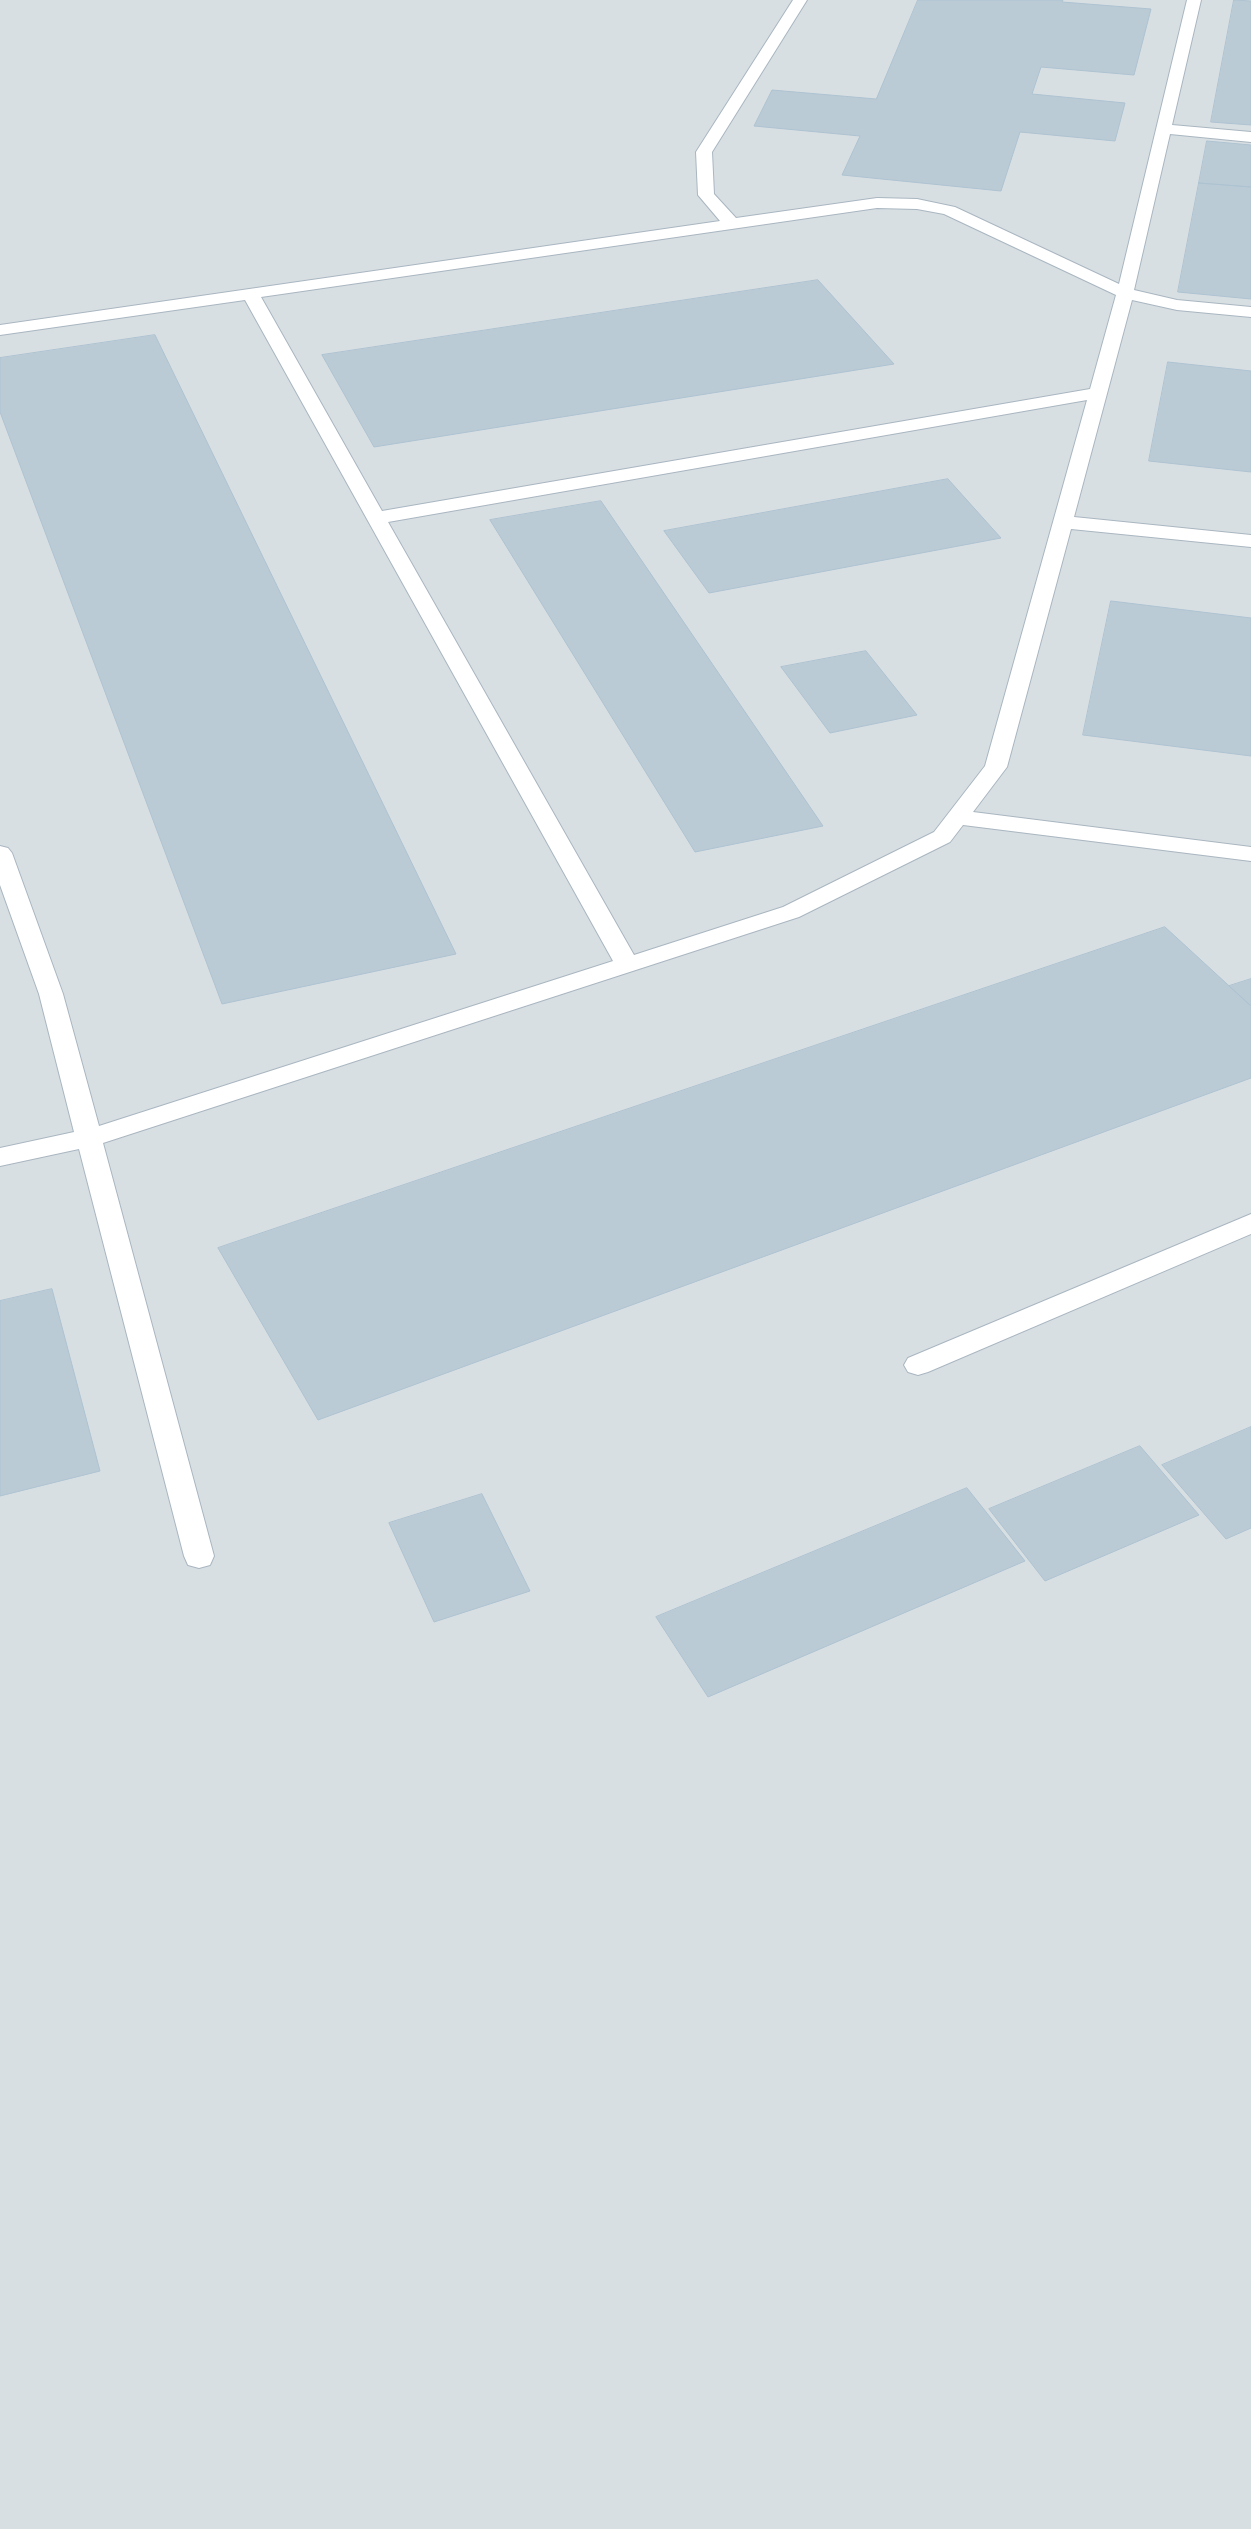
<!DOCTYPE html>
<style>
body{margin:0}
canvas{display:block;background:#e7edf4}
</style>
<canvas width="1251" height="2529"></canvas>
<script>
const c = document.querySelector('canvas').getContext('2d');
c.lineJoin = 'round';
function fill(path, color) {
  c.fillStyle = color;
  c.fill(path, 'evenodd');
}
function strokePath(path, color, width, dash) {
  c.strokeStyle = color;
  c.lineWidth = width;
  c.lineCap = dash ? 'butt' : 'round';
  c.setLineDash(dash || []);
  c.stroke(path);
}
fill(new Path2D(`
 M0 0H1251V2529H0Z`), '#d8dfe3');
const building = new Path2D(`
 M918 0H1063L1062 2 1151 9 1134 75 1041 67 1032 94 1125 103 1115 141 1020 132 1001 191 842 175 860 136 754 126 772 90 876 99Z
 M1234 0 1251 1V125L1211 122Z
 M1207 141 1251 145V187L1199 183Z
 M1199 183 1251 187V299L1178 292Z
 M818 280 894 364 374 447 322 355Z
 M155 335 456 954 222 1004 0 412V358Z
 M1168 362 1251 371V472L1149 461Z
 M948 479 1001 538 709 593 664 531Z
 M601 501 823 826 695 852 490 520Z
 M1111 601 1251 618V756L1083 735Z
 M866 651 917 715 830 733 781 667Z
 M1165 927 1251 1006V1078L318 1420 218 1248Z
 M1251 979V1006L1229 986Z
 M52 1289 100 1471 0 1496V1301Z
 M1251 1427V1528L1226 1539 1162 1465Z
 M1140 1446 1199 1515 1045 1581 989 1509Z
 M967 1488 1025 1561 708 1697 656 1617Z
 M482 1494 530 1591 434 1622 389 1523Z`);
fill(building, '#bbcbd6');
strokePath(building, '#aec3d1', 1);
const minor = new Path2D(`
 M793 0H807L712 152 714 194 736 218 877 198 917 199 955 207 1119 284 1187 0H1201L1172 125 1251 132V142L1170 134 1134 290 1177 300 1251 307V317L1177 310 1132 300 1074 517 1251 535V547L1071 529 1007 767 973 812 1251 847V861L963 825 950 842 799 917 103 1143 214 1556 210 1565 199 1568 188 1565 184 1556 79 1149 0 1166V1148L74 1132 39 994 0 885V846L8 848 12 853 63 994 99 1126 613 961 245 300 0 335V325L720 221 698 195 696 152ZM877 208 917 209 944 214 1116 295 1090 389 382 511 261 297ZM1087 400 985 766 934 832 783 907 634 955 388 522Z
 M1251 1214V1234L928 1372 918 1375 908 1372 904 1365 908 1358Z`);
strokePath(minor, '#a9b6c0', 2);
fill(minor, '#fff');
</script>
